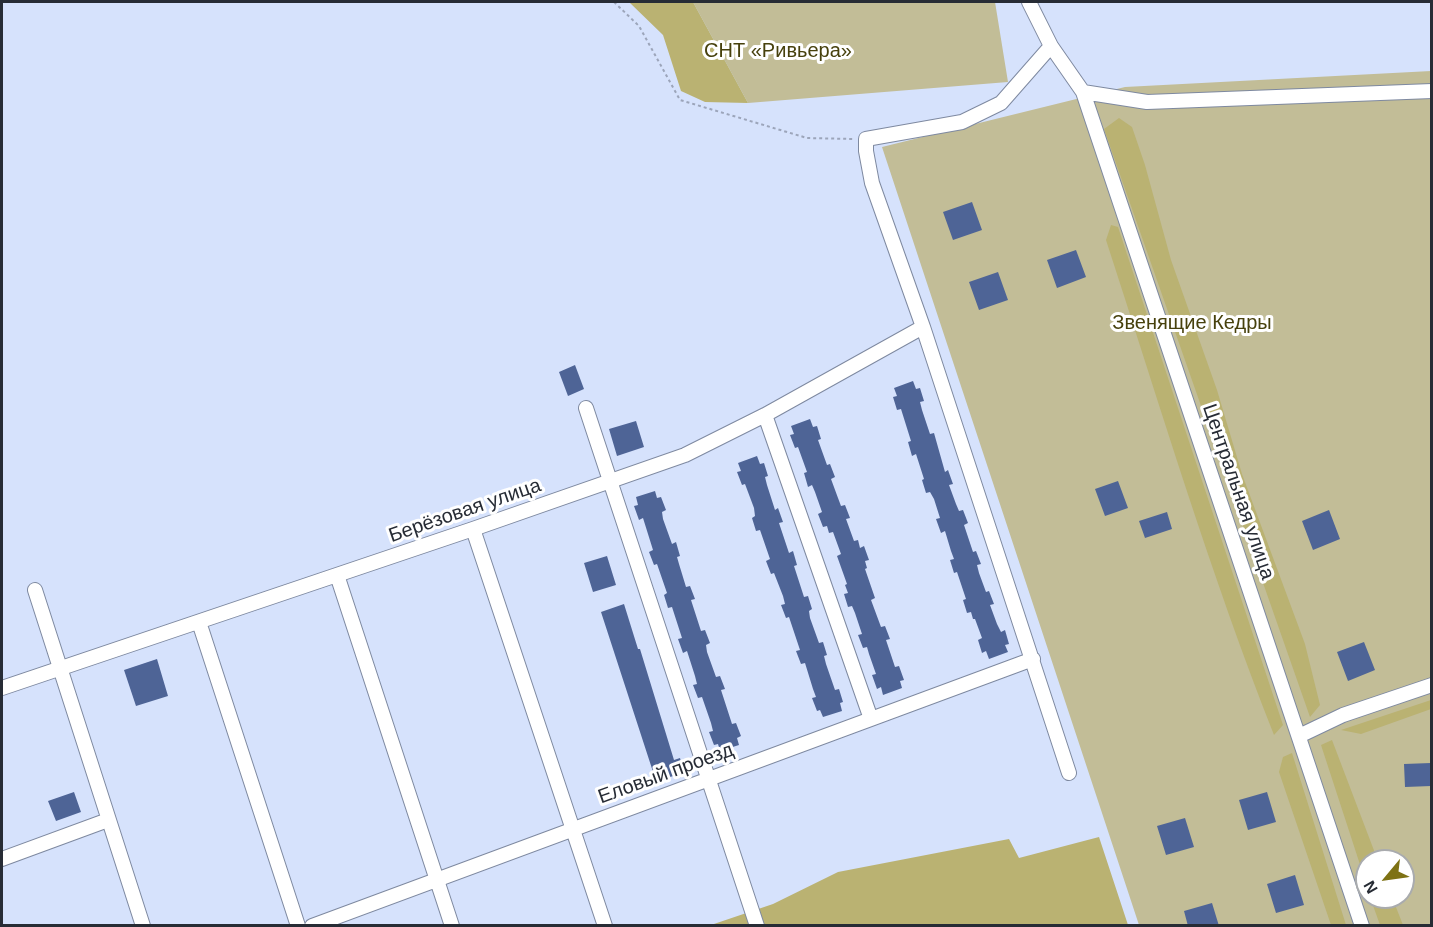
<!DOCTYPE html>
<meta charset="utf-8">
<style>
body{margin:0}
#map{position:relative;width:1433px;height:927px;overflow:hidden;background:#d6e2fc;font-family:Helvetica,sans-serif}
canvas{display:block}
.frame{position:absolute;inset:0;border:3px solid #272c35;pointer-events:none}
.north{position:absolute;left:1355px;top:849px;width:60px;height:60px;box-sizing:border-box;background:#fff;border:2px solid #a9abae;border-radius:50%;rotate:241deg;font-size:16px;font-weight:700;line-height:24px;text-align:center;color:#272c35}
.north::after{content:'';display:block;margin:auto;width:21px;height:27px;background:#7e7214;clip-path:polygon(50% 0,100% 100%,50% 72%,0 100%)}
</style>
<div id="map">
<canvas width="1433" height="927"></canvas>
<div class="frame"></div>
<div class="north">N</div>
</div>
<script>
const c = document.querySelector('canvas').getContext('2d');
c.lineJoin = 'round';
function fill(path, color) {
  c.fillStyle = color;
  c.fill(path, 'evenodd');
}
function strokePath(path, color, width, dash) {
  c.strokeStyle = color;
  c.lineWidth = width;
  c.lineCap = dash ? 'butt' : 'round';
  c.setLineDash(dash || []);
  c.stroke(path);
}
function write(font, color, halo, rows, align = 'center') {
  c.font = font + ' Helvetica,sans-serif';
  c.lineWidth = 6;
  c.setLineDash([]);
  c.textBaseline = 'middle';
  c.strokeStyle = halo;
  c.fillStyle = color;
  for (const [text, x, y, turn = 0] of rows) {
    c.save();
    c.translate(x, y);
    c.rotate((+turn || 0) * Math.PI / 180);
    c.textAlign = isNaN(turn) ? turn : align;
    if (halo) c.strokeText(text, 0, 0);
    c.fillText(text, 0, 0);
    c.restore();
  }
}
fill(new Path2D(`
 M693 2H995L1008 82 748 103Z
 M1431 71V925H1139L882 147 1125 87ZM1367 861H1403V897H1367Z`), '#c2bd97');
fill(new Path2D(`
 M629 2H693L748 103 705 102 681 91 663 35Z
 M1119 118 1132 127 1145 165 1171 260 1217 390 1242 474 1305 644 1320 705 1310 717 1104 129Z
 M1111 225 1118 227 1283 725 1274 735C1210 573 1160 406 1106 240Z
 M1431 700V709L1361 734 1341 730Z
 M1332 740 1378 861H1367V886L1321 745Z
 M1292 753 1346 925H1331L1279 772 1283 757Z
 M1099 837 1128 925 708 926 773 904 838 872 1009 839 1019 858Z
 M1370 897H1392L1403 925H1380Z`), '#bab272');
fill(new Path2D(`
 M972 202 982 230 953 240 943 212Z
 M1076 250 1086 277 1057 288 1047 260Z
 M998 272 1008 300 979 310 969 282Z
 M575 365 584 389 568 396 559 372Z
 M913 381 916 389 920 388 924 401 920 402 922 410 930 434 934 433 945 472 948 470 953 484 949 485 956 504 959 511 963 510 968 523 964 525 973 552 976 551 981 564 977 565 979 573 986 592 989 591 994 604 990 605 997 624 1001 632 1005 630 1009 644 1005 645 1008 652 989 659 986 651 982 653 978 640 982 638 975 619H973L971 612 967 613 963 600 966 599 957 572 954 573 950 560 954 559 951 551 945 531 941 533 936 519 940 518 934 499 930 492 926 493 922 480 924 479 916 454 912 456 908 442 911 441 901 409 897 410 893 397 897 396 894 388Z
 M810 419 813 427 817 426 821 439 818 440 827 465 830 464 835 477 831 479 838 498 841 506 845 505 850 518 846 519 854 541 858 540 860 548 864 546 869 560 865 561 867 568 865 569 875 598 871 600 881 627 885 626 890 639 886 640 895 667 899 666 904 680 900 681 902 688 883 695 881 687 877 689 872 675 876 674 869 654 867 647 863 648 858 635 862 634 855 613 852 606 848 607 844 594 848 593 845 585 847 584 837 556 841 554 833 532 829 533 827 526 823 527 818 514 822 512 815 492 812 485 808 487 804 473 807 472 798 447 795 448 790 435 794 434 791 426Z
 M636 421 644 447 617 456 609 429Z
 M757 456 760 464 764 463 768 476 765 477 767 485 775 510 778 508 783 522 779 523 789 553 793 551 797 565 794 566 804 597 808 596 812 609 809 611 810 618 819 643 823 642 827 655 824 656 826 664 835 690 839 689 843 702 840 703 842 711 823 717 820 710 817 711 812 698 816 697 813 689 805 663 801 664 796 651 800 650 789 617 786 618 781 605 785 604 783 596 774 573 771 574 766 561 770 559 760 530 756 531 752 518 755 516 754 508 745 484 742 485 737 472 741 471 738 463Z
 M1118 481 1128 508 1105 516 1095 489Z
 M655 491 657 498 661 497 666 510 662 512 663 519 672 544 676 542 680 556 677 557 679 564 686 587 690 586 695 599 691 600 701 631 705 630 710 643 706 645 707 652 716 677 720 676 725 689 721 690 732 724 736 723 741 736 737 738 739 745 720 751 718 744 714 745 709 732 713 731 711 723 702 697 698 698 693 685 697 684 695 676 687 651 683 653 678 639 682 638 672 607 668 608 664 595 667 593 657 564 654 565 649 552 653 550 643 518 639 520 634 506 638 505 636 497Z
 M1329 510 1340 539 1313 550 1302 521Z
 M1167 512 1172 529 1145 538 1139 521Z
 M607 556 616 585 593 592 584 563Z
 M624 604 638 649H640L674 760 680 758 684 773 656 781 601 612Z
 M1364 642 1375 670 1348 681 1337 652Z
 M157 659 168 696 136 706 124 670Z
 M1431 763V786L1405 787 1404 764Z
 M74 792 81 812 56 821 48 801Z
 M1267 792 1276 822 1248 830 1239 800Z
 M1185 818 1194 847 1166 855 1157 826Z
 M1295 875 1304 905 1276 913 1267 884Z
 M1212 903 1219 926H1188L1184 911Z`), '#4e6496');
const street = new Path2D(`
 M1029 2 1051 46 1083 92 1362 926
 M1051 46 1001 103 962 122 866 139V151L872 183 923 327 1069 773
 M1083 92 1147 102 1432 91
 M586 408 757 926
 M765 415 871 719
 M473 529 605 926
 M337 575 452 926
 M35 590 143 926
 M199 622 298 926
 M2 688 473 529 685 455 765 415 923 327
 M1299 736 1343 715 1432 685
 M2 859 108 820
 M312 926 1033 659`);
strokePath(street, '#7e89a0', 16);
strokePath(new Path2D(`
 M614 2 639 26 680 100 807 138 854 139`), '#9ca5ba', 2, [3, 3]);
strokePath(street, '#fff', 14);
write('20px', '#47410d', '#fff', [
 ["СНТ «Ривьера»",778,51],
 ["Звенящие Кедры",1192,323]
]);
write('20px', '#272c35', '#fff', [
 ["Центральная улица",1238,492,71],
 ["Берёзовая улица",465,511,-19],
 ["Еловый проезд",666,774,-20]
]);
</script>
